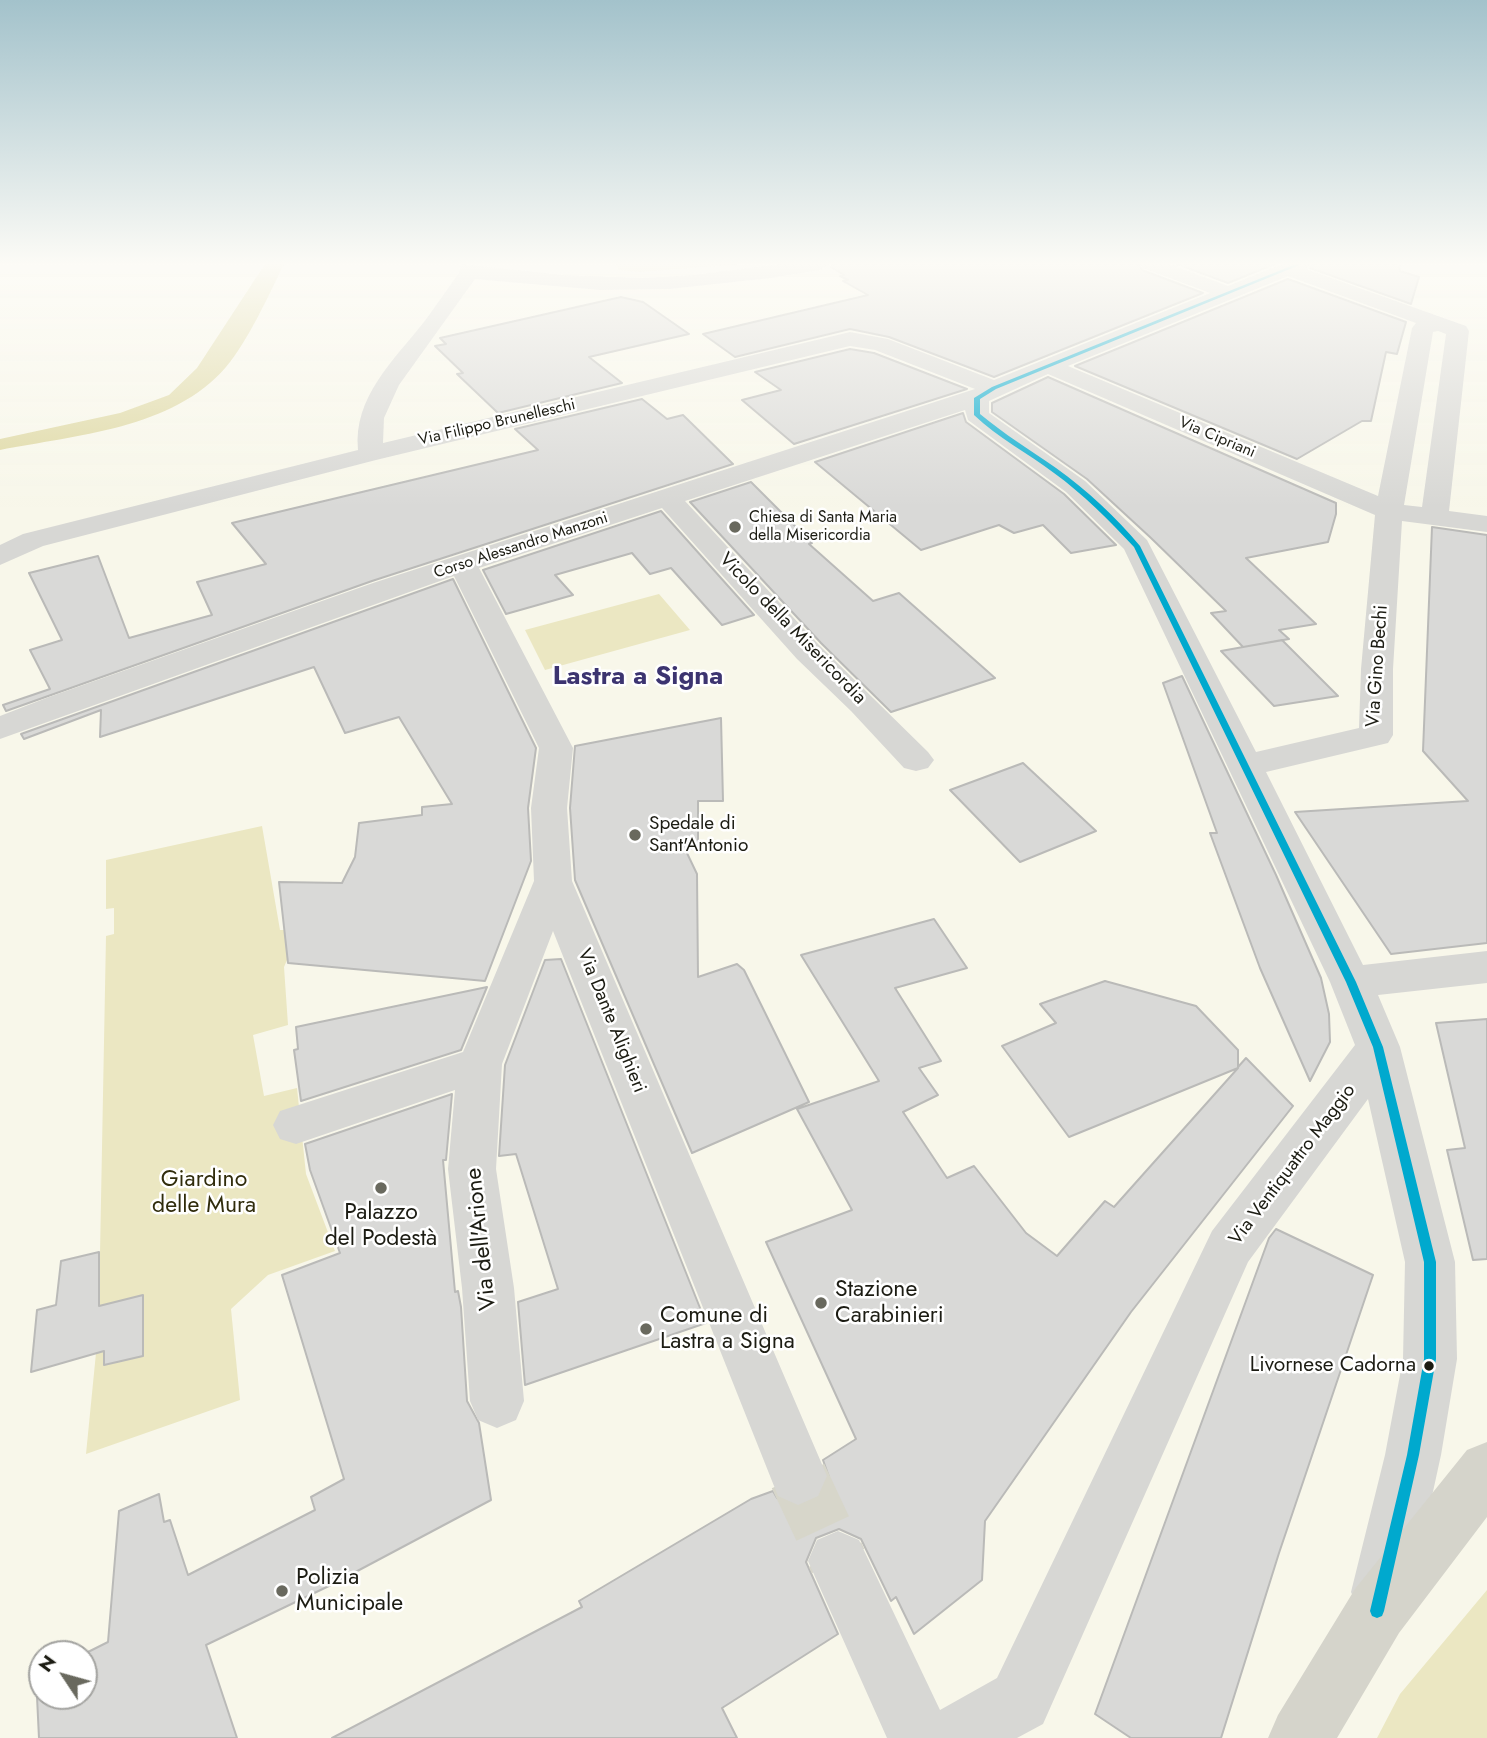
<!DOCTYPE html>
<meta charset="utf-8">
<style>
body{margin:0}
#map{position:relative;width:1487px;height:1738px;overflow:hidden;background:#f8f7ea;font-family:Jost,sans-serif}
canvas{display:block}
.north{position:absolute;left:28px;top:1640px;width:70px;height:70px;box-sizing:border-box;background:#fff;border:2px solid #a4a4a1;border-radius:50%;rotate:306deg;font-size:19px;font-weight:700;line-height:28px;text-align:center;color:#1c1c13}
.north::after{content:'';display:block;margin:auto;width:24px;height:32px;background:#69695e;clip-path:polygon(50% 0,100% 100%,50% 72%,0 100%)}
</style>
<div id="map">
<canvas width="1487" height="1738"></canvas>
<div class="north">N</div>
</div>
<script>
const c = document.querySelector('canvas').getContext('2d');
c.lineJoin = 'round';
function fill(path, color) {
  c.fillStyle = color;
  c.fill(path, 'evenodd');
}
function strokePath(path, color, width, dash) {
  c.strokeStyle = color;
  c.lineWidth = width;
  c.lineCap = dash ? 'butt' : 'round';
  c.setLineDash(dash || []);
  c.stroke(path);
}
function write(font, color, halo, rows, align = 'center') {
  c.font = font + ' Jost,sans-serif';
  c.lineWidth = 5;
  c.setLineDash([]);
  c.textBaseline = 'middle';
  c.strokeStyle = halo;
  c.fillStyle = color;
  for (const [text, x, y, turn = 0] of rows) {
    c.save();
    c.translate(x, y);
    c.rotate((+turn || 0) * Math.PI / 180);
    c.textAlign = isNaN(turn) ? turn : align;
    if (halo) c.strokeText(text, 0, 0);
    c.fillText(text, 0, 0);
    c.restore();
  }
}
fill(new Path2D(`
 M616 264H743L640 272 618 270Z
 M659 594 690 630 545 670 525 630Z
 M262 826 280 930H300L284 967 288 1025 253 1035 264 1096 297 1088 306 1174 335 1251 268 1275 231 1309 240 1400 86 1454 96 1353 104 1351 105 1365 143 1356 142 1295 99 1306 106 936 114 934V908L106 909V860Z
 M1487 1590V1738H1377L1400 1694Z`), '#ebe7c2');
fill(new Path2D(`
 M265 264H284C269 295 248 341 226 367 173 429 76 435 0 450V439L120 413 169 395 197 368Z`), '#ddd7a0');
const building = new Path2D(`
 M833 264H1138L1142 270 1203 293 994 377 889 337 850 329 735 357 703 334 868 295 843 281 848 280 840 276 844 275 831 267Z
 M1177 264H1275L1228 283Z
 M1312 264H1399L1400 271 1419 277 1411 304 1310 268Z
 M1288 279 1406 322 1397 354 1386 352 1371 421H1362L1297 459 1075 366Z
 M621 297 643 302 689 334 589 357 622 383 498 413 457 374 463 373 435 346 446 344 440 338Z
 M850 349 874 353 967 389 794 444 742 400 781 390 755 372Z
 M1048 377 1336 503V514L1328 542 1246 558 1316 624 1279 630 1289 639 1243 647 1211 613 1226 611 1151 538 1087 479 992 412V403Z
 M642 399 667 419 683 415 733 464 372 581 6 711 3 705 50 689 30 650 62 640 29 573 98 556 129 638 212 615 197 582 266 564 232 523 538 450 515 429Z
 M963 413 966 422 1064 494 1116 545 1071 553 1043 525 1014 533 999 525 921 550 815 462Z
 M751 482 812 543 809 544 873 601 899 593 995 678 891 712 821 643 690 502Z
 M661 511 754 615 722 625 671 568 650 574 632 553 555 575 573 595 506 614 483 570Z
 M1432 527 1487 535V943L1391 954 1295 812 1468 801 1423 751Z
 M453 579 536 748 528 808 531 861 485 981 288 963 279 882 342 883 355 857 359 823 422 815V807L452 804 399 717 345 733 314 667 100 737 101 710 24 739 21 734Z
 M1282 640 1338 696 1274 706 1221 651Z
 M1182 676 1276 875 1321 978 1329 1014 1330 1042 1310 1081 1260 968 1210 833H1217L1163 683Z
 M721 718 723 801H698V845L686 851 697 874 698 977 737 964 744 970 809 1102 692 1153 575 880 570 808 575 746Z
 M1023 763 1096 831 1020 862 950 790Z
 M934 919 967 968 895 988 941 1061 919 1068 938 1095 903 1112 947 1178 974 1166 1026 1233 1057 1256 1105 1201 1114 1207 1238 1068 1069 1137 1002 1046 1056 1023 1040 1004 1105 981 1196 1006 1238 1050V1067L1246 1058 1293 1106 1131 1312 985 1521 982 1580 914 1634 896 1597 891 1601 861 1539 839 1529 816 1538 806 1562 838 1634 722 1708 737 1738H332L582 1607 579 1601 751 1499 773 1491 777 1498 799 1507 820 1497 829 1477 823 1460 856 1439 766 1242 852 1210 797 1109 879 1081 801 955Z
 M561 959 706 1323 525 1385 518 1302 558 1289 516 1154 499 1156 505 1065 545 960Z
 M487 987 461 1050 301 1101 294 1050 298 1049 296 1027Z
 M1487 1019V1259L1473 1260 1447 1150 1465 1148 1436 1023Z
 M452 1094 446 1160H443L455 1292 458 1291 461 1307 467 1401 479 1423 491 1500 331 1585 206 1645 237 1738H39L36 1676 42 1673V1696H84V1654L108 1642 119 1511 159 1494 164 1522 170 1520 188 1575 315 1510 311 1497 344 1479 282 1275 340 1253 310 1170 305 1144Z
 M1276 1229 1373 1275 1279 1553 1221 1738H1131L1095 1714 1269 1238Z
 M99 1252V1306L143 1295V1356L104 1365V1351L31 1372 37 1310 56 1305 61 1261Z`);
fill(building, '#d9d9d7');
strokePath(building, '#babab8', 2);
strokePath(new Path2D(`
 M798 1476 838 1561`), '#d7d6ca', 58, [58, 29]);
fill(new Path2D(`
 M461 264 563 275 643 278 694 275 781 264H830L820 270 770 278 669 289 600 290 475 279 399 385 384 418 383 443 850 332 888 339 994 380 1210 293 1143 268 1140 264H1169L1228 286 1282 264H1310L1306 269 1466 326 1469 331 1449 511 1487 516V532L1402 521 1393 669V735L1388 743 1266 772 1363 965 1487 951V983L1378 995 1400 1047 1455 1262 1457 1359 1441 1455 1411 1592 1402 1613 1381 1622 1360 1613 1351 1592 1385 1455 1403 1359 1405 1262 1368 1099 1248 1262 1043 1724 1017 1738H887L808 1561 817 1540 838 1531 859 1540 940 1710 997 1678 1212 1231 1355 1045 1330 982 1124 549 1066 492 968 420 965 410 685 501 819 645 928 752 934 760 928 768 916 771 904 768 851 711 797 659 662 508 479 568 573 748 567 808 572 881 827 1476 818 1496 798 1505 778 1496 553 931 502 1064 496 1169 514 1288 524 1401 516 1420 497 1428 478 1420 470 1401 462 1288 448 1169 455 1090 296 1144 280 1139 273 1125 280 1111 463 1052 534 881 531 808 539 748 454 576 0 739V716L49 697 373 583 975 389 875 350 850 346 376 460 43 546 0 565V545L23 534 358 450C353 397 394 360 424 322 436 306 447 289 459 273ZM1288 276 1416 323 1412 328 1378 496 1068 366ZM1438 331 1446 334 1422 507 1404 505 1433 332ZM1048 374 1375 515 1361 669 1359 728 1256 752 1147 540 1085 481 989 413V401Z`), '#d7d7d4');
fill(new Path2D(`
 M1487 1442V1517L1399 1633 1337 1738H1268L1278 1715 1355 1589 1467 1450Z`), '#d5d4cb');
fill(new Path2D(`
 M1296 264H1302L996 389 980 399V414C1004 434 1030 450 1056 468 1087 490 1116 517 1140 546L1356 982 1383 1047 1436 1262V1359L1419 1455 1384 1611 1382 1616 1377 1618 1372 1616 1370 1611 1407 1455 1424 1359V1262L1373 1047 1346 982 1134 547C1109 520 1083 494 1054 473 1028 453 998 438 974 415V398L992 387Z`), '#00a9ce');
const sky = c.createLinearGradient(0, 0, 0, 507);
sky.addColorStop(0, '#a3c2cb');
sky.addColorStop(0.52, '#fcfbf6');
sky.addColorStop(1, '#fcfbf600');
c.fillStyle = sky;
c.fillRect(0, 0, 1487, 507);
for (const [x, y, r, color] of [
 [735,527,7,"#69695e"],
 [635,835,7,"#69695e"],
 [381,1188,7,"#69695e"],
 [821,1303,7,"#69695e"],
 [646,1329,7,"#69695e"],
 [1429,1366,6,"#1c1c13"],
 [282,1591,7,"#69695e"]
]) {
  const dot = new Path2D();
  dot.arc(x, y, r, 0, 2 * Math.PI);
  c.fillStyle = color;
  c.fill(dot);
  strokePath(dot, '#fff', 2.5);
}
write('16px', '#1c1c13', '#fff', [
 ["Via Filippo Brunelleschi",497,423,-13],
 ["Via Cipriani",1217,438,23],
 ["Corso Alessandro Manzoni",521,546,-18]
]);
write('16px', '#1c1c13', '#fff', [
 ["Chiesa di Santa Maria",749,518],
 ["della Misericordia",749,536]
], 'left');
write('19px', '#1c1c13', '#fff', [
 ["Vicolo della Misericordia",792,629,46],
 ["Via Gino Bechi",1378,666,-86],
 ["Via Dante Alighieri",611,1021,68],
 ["Via Ventiquattro Maggio",1293,1165,-53]
]);
write('19px', '#1c1c13', '#fff', [
 ["Spedale di",649,824],
 ["Sant'Antonio",649,846]
], 'left');
write('21px', '#1c1c13', '#fff', [
 ["Livornese Cadorna",1416,1366]
], 'right');
write('23px', '#302c0c', '#fff', [
 ["Giardino",204,1180],
 ["delle Mura",204,1206]
]);
write('23px', '#1c1c13', '#fff', [
 ["Palazzo",381,1213,"center"],
 ["del Podestà",381,1239,"center"],
 ["Stazione",835,1290],
 ["Carabinieri",835,1316],
 ["Comune di",660,1316],
 ["Lastra a Signa",660,1342],
 ["Polizia",296,1578],
 ["Municipale",296,1604]
], 'left');
write('23px', '#1c1c13', '#fff', [
 ["Via dell'Arione",482,1239,-96]
]);
write('bold 26px', '#3c3470', '#fff', [
 ["Lastra a Signa",638,678]
]);
</script>
